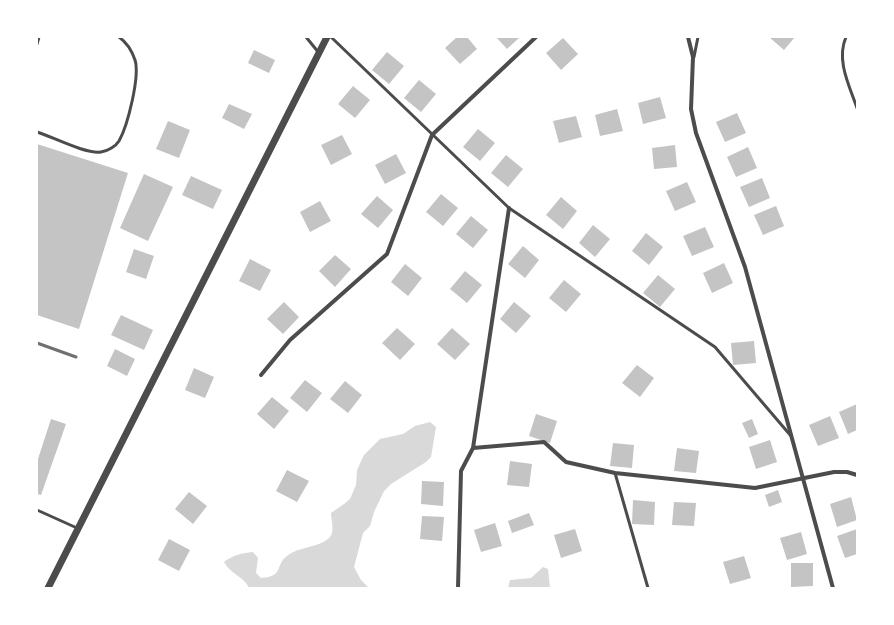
<!DOCTYPE html>
<style>
body{margin:0}
#map{position:relative;width:894px;height:625px;overflow:hidden;background:#fff;font-family:"Exo 2",sans-serif}
canvas{display:block}
.frame{position:absolute;inset:0;border:38px solid #fff;pointer-events:none}
</style>
<div id="map">
<canvas width="894" height="625"></canvas>
<div class="frame"></div>
</div>
<script>
const c = document.querySelector('canvas').getContext('2d');
c.lineJoin = 'round';
function fill(path, color) {
  c.fillStyle = color;
  c.fill(path, 'evenodd');
}
function strokePath(path, color, width, dash) {
  c.strokeStyle = color;
  c.lineWidth = width;
  c.lineCap = dash ? 'butt' : 'round';
  c.setLineDash(dash || []);
  c.stroke(path);
}
fill(new Path2D(`
 M430 422 436 427 431 457 426 462 391 484 384 491 374 512 370 526 363 533 354 567 361 580 369 588H249C244 576 231 575 224 562 233 555 242 553 253 552L258 558 256 573 261 578C285 576 274 566 287 556 299 546 320 548 330 537 335 531 331 520 331 513L344 504 350 499 356 485 357 470 364 455 380 439 403 434 415 426Z
 M543 567 548 569 550 588H508L510 580 531 578Z`), '#d9d9d9');
fill(new Path2D(`
 M457 37H467L477 49 460 64 445 48Z
 M496 37H520L507 49Z
 M769 37H795L784 50Z
 M563 38 578 54 561 70 546 53Z
 M254 50 275 60 269 73 248 63Z
 M387 52 404 66 389 84 372 70Z
 M419 80 436 94 421 112 404 98Z
 M353 86 370 100 355 118 338 104Z
 M660 97 666 118 643 124 638 103Z
 M229 104 252 114 244 129 222 118Z
 M617 109 623 131 600 136 595 115Z
 M737 113 746 133 725 142 716 122Z
 M576 116 582 137 559 143 553 121Z
 M168 121 190 130 179 158 156 149Z
 M478 129 495 143 480 161 463 147Z
 M342 135 352 154 331 165 321 145Z
 M37 144 128 173 79 329 37 315Z
 M675 145 677 167 654 169 652 148Z
 M748 147 757 168 736 177 727 157Z
 M396 154 406 173 385 184 375 165Z
 M506 155 523 169 508 187 491 173Z
 M144 174 173 187 148 241 120 228Z
 M191 176 222 190 213 209 182 195Z
 M762 178 770 198 749 207 740 187Z
 M687 182 696 202 675 211 666 191Z
 M441 194 458 208 443 226 426 212Z
 M377 196 393 210 378 228 361 214Z
 M561 197 577 211 563 229 546 215Z
 M320 201 331 221 310 232 300 212Z
 M776 206 784 226 763 235 754 215Z
 M471 216 488 230 473 248 456 234Z
 M593 225 610 239 595 257 579 243Z
 M705 227 714 247 692 256 683 236Z
 M646 233 663 247 649 265 632 251Z
 M523 246 539 260 525 278 508 264Z
 M134 249 154 256 146 279 126 272Z
 M335 255 351 269 335 287 319 271Z
 M250 259 271 270 260 291 239 281Z
 M724 263 733 283 712 293 703 273Z
 M405 264 422 278 408 296 391 282Z
 M465 271 482 285 467 303 450 289Z
 M658 275 675 289 660 307 643 293Z
 M564 280 581 294 566 312 549 298Z
 M284 302 299 317 283 334 267 319Z
 M514 302 531 316 516 333 500 319Z
 M121 315 153 330 144 350 111 335Z
 M397 328 415 344 400 360 382 343Z
 M452 328 470 344 455 360 437 344Z
 M754 341 756 363 733 365 731 343Z
 M115 349 135 359 127 376 107 366Z
 M637 365 654 378 640 397 622 383Z
 M194 368 214 377 205 398 185 390Z
 M305 380 322 393 307 412 290 398Z
 M345 381 362 395 348 413 330 399Z
 M272 397 289 411 274 429 257 414Z
 M857 404V430L848 434 839 412Z
 M536 414 557 421 550 443 529 436Z
 M830 416 839 438 818 446 809 425Z
 M51 419 66 424 41 495 37 494V462Z
 M752 419 758 434 749 438 742 423Z
 M770 440 777 462 756 469 749 447Z
 M613 443 634 445 632 468 610 466Z
 M677 448 699 451 696 473 674 471Z
 M510 461 532 464 529 487 507 485Z
 M287 470 309 481 297 502 276 491Z
 M422 481 444 482 443 506 421 504Z
 M778 490 782 502 769 507 765 495Z
 M189 492 207 506 193 524 175 509Z
 M851 497 857 520 837 527 830 504Z
 M633 500 655 502 654 525 632 524Z
 M674 502 696 503 694 526 672 525Z
 M529 513 534 525 512 533 508 521Z
 M422 516 444 517 442 541 420 539Z
 M495 523 502 546 481 552 474 530Z
 M575 529 582 551 561 558 554 535Z
 M857 529V554L845 558 837 536Z
 M801 532 807 554 787 560 780 538Z
 M169 539 190 550 179 571 158 560Z
 M744 556 751 578 730 584 723 562Z
 M791 563H813V586L791 587Z`), '#c4c4c4');
strokePath(new Path2D(`
 M306 37 319 53
 M331 37 509 208 715 347 791 436
 M846 37C836 60 849 85 857 108
 M37 44 39 37
 M694 57 698 37
 M37 132C53 137 85 154 101 152 108 151 116 146 119 141 128 125 140 76 135 60 132 51 126 42 119 37
 M615 473 648 588
 M37 510 77 528`), '#4c4c4c', 3);
strokePath(new Path2D(`
 M688 37 693 57 691 109 696 133 745 267 833 588
 M261 375 290 340 387 254 432 135 536 37
 M473 448 544 442 566 462 615 473 755 488 834 472H847L857 475
 M458 588 461 471 473 448 509 208`), '#4c4c4c', 4);
strokePath(new Path2D(`
 M48 588 327 37`), '#4c4c4c', 7);
strokePath(new Path2D(`
 M37 343 76 357`), '#707070', 3);
</script>
